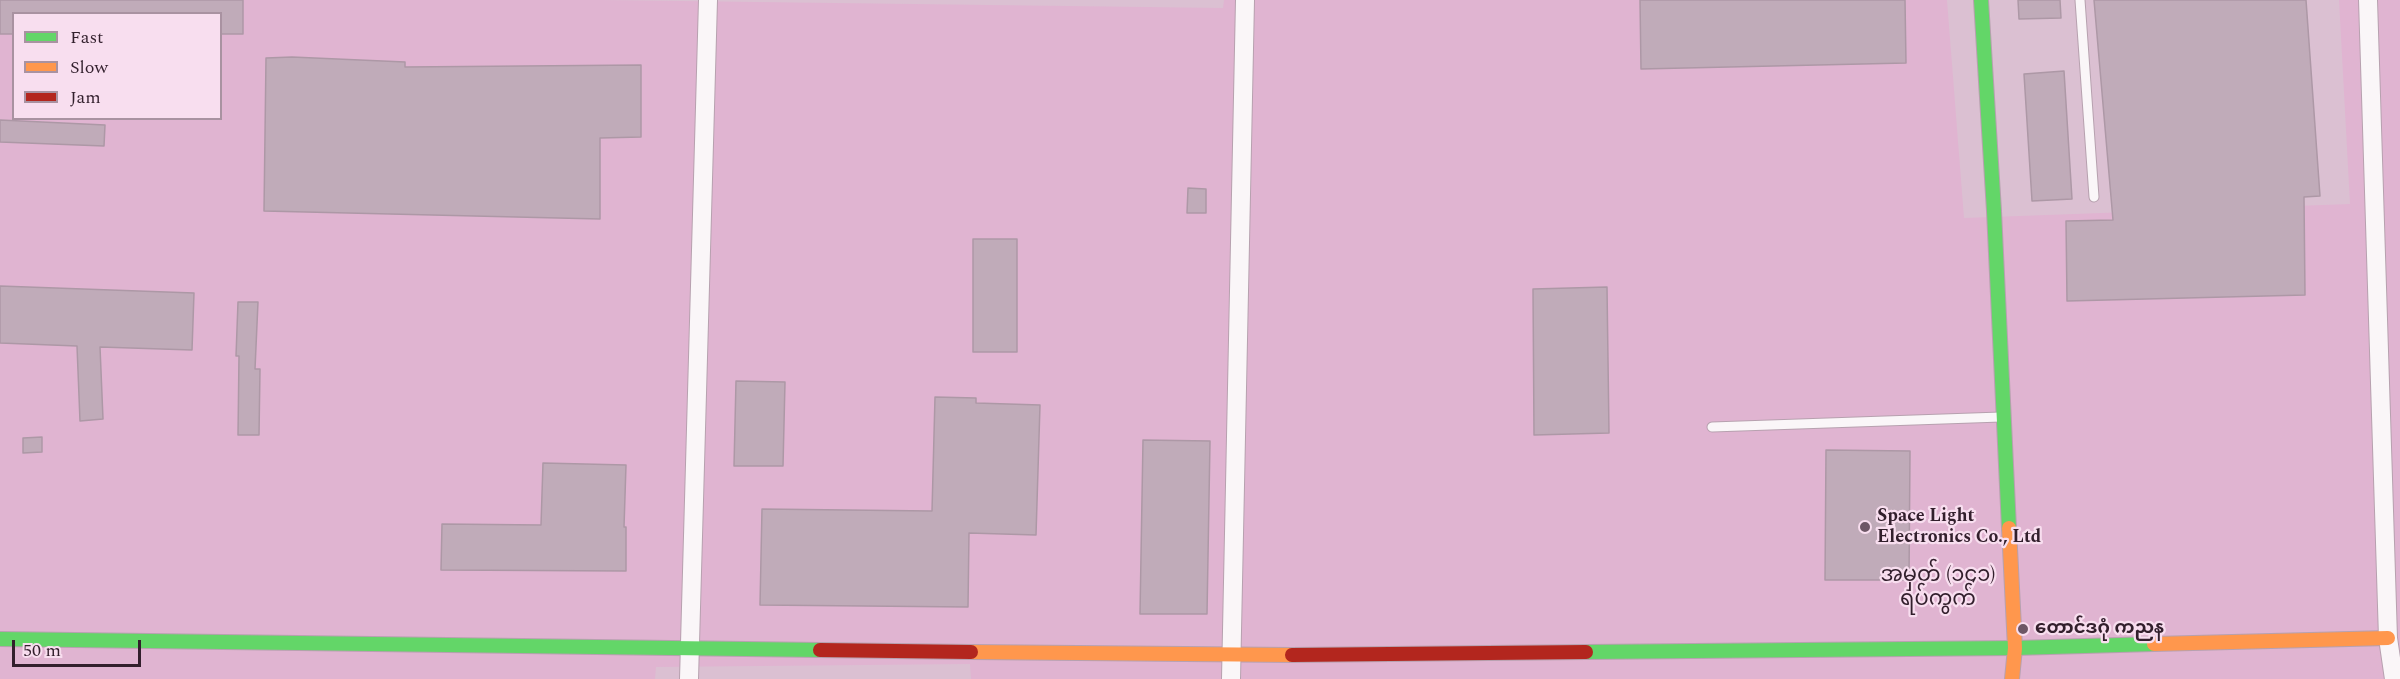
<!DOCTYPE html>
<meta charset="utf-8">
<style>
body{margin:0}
#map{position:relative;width:2400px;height:679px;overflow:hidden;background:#dbc0d2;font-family:Spectral,serif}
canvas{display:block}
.legend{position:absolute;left:12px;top:12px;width:210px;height:108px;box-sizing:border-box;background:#f8deef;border:2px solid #a992a1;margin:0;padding:8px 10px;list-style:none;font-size:18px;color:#321f2c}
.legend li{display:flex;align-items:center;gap:12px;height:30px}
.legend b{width:30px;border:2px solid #a992a1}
.scale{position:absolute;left:12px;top:640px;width:129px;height:27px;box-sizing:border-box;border:3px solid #321f2c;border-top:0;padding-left:8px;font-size:18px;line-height:21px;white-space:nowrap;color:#321f2c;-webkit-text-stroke:4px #f8deef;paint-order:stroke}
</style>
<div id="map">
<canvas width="2400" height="679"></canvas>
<ul class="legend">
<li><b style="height:8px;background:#63d668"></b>Fast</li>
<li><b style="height:8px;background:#ff974d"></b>Slow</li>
<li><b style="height:8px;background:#b3261e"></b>Jam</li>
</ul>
<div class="scale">50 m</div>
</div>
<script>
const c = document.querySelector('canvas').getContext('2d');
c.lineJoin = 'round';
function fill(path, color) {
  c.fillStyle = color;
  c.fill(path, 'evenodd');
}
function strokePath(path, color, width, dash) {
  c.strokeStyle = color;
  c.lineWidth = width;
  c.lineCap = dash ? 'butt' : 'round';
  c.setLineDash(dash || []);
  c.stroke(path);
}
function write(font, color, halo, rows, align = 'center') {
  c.font = font + ' Spectral,"Noto Sans Myanmar",serif';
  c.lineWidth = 4.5;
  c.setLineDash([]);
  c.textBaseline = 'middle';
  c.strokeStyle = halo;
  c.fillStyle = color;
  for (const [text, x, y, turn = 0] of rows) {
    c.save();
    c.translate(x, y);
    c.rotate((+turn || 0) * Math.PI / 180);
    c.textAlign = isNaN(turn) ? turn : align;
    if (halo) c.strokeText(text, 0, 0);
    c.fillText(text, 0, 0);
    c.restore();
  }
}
fill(new Path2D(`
 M0 0H602L1223 8 1224 0H1947L1964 218 2350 204 2339 0H2400V679H971L970 664 656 667 655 679H0ZM14 14H220V118H14Z`), '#e0b4d1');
const building = new Path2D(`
 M0 0H243V34H220V14H14V34H0Z
 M1640 0H1905L1906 63 1641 69Z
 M2018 0H2060L2061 18 2019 19Z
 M2094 0H2306L2320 196 2304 197 2305 295 2067 301 2066 221 2113 220Z
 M292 57 405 62V67L641 65V137L600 138V219L264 211 266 58Z
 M2064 71 2072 199 2032 201 2024 74Z
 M0 120 105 125 104 146 0 142Z
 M1188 188 1206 189V213H1187Z
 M973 239H1017V352H973Z
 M0 286 194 293 192 350 100 347 103 419 80 421 77 346 0 343Z
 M1607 287 1609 433 1534 435 1533 289Z
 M238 302H258L255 369H260L259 435H238L239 356H236Z
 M736 381 785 382 783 466H734Z
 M935 397 976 398V403L1040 405 1036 535 969 533 968 607 760 605 762 509 932 511Z
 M42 437V452L23 453V438Z
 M1143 440 1210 441 1207 614H1140Z
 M1826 450 1910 451 1909 580H1825Z
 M543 463 626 465 624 527H626V571L441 570 442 524 541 525Z`);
fill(building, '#c0abb9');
strokePath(building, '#ad98a6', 1.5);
const lane = new Path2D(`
 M2080 0 2094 197
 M1712 427 2001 417`);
const street = new Path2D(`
 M2368 0 2388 638 2394 679
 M689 679 708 0
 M1231 679 1245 0`);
const fast = new Path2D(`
 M1981 0 1994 211 2009 528
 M0 639 820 650
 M1586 652 2015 648 2154 644`);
const slow = new Path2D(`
 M2009 528 2015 648 2012 679
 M2154 644 2388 638
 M971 652 1292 655`);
const jam = new Path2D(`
 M820 650 971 652
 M1292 655 1586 652`);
strokePath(lane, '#b7a1af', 11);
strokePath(street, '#b7a1af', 20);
strokePath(fast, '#b7a1af', 16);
strokePath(slow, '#b7a1af', 16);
strokePath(jam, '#b7a1af', 16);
strokePath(lane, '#faf6f8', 9);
strokePath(street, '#faf6f8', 18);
strokePath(fast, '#63d668', 14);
strokePath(slow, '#ff974d', 14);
strokePath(jam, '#b3261e', 14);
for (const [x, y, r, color] of [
 [1865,527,6,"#6d5766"],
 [2023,629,6,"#6d5766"]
]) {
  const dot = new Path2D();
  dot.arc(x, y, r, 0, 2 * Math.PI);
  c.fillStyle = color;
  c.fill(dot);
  strokePath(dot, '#f8deef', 2);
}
write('bold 18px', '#321f2c', '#f8deef', [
 ["Space Light",1877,517],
 ["Electronics Co., Ltd",1877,538],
 ["တောင်ဒဂုံ ကညန",2035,629]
], 'left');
write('21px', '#321f2c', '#f8deef', [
 ["အမှတ် (၁၄၁)",1938,577],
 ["ရပ်ကွက်",1938,601]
]);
</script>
